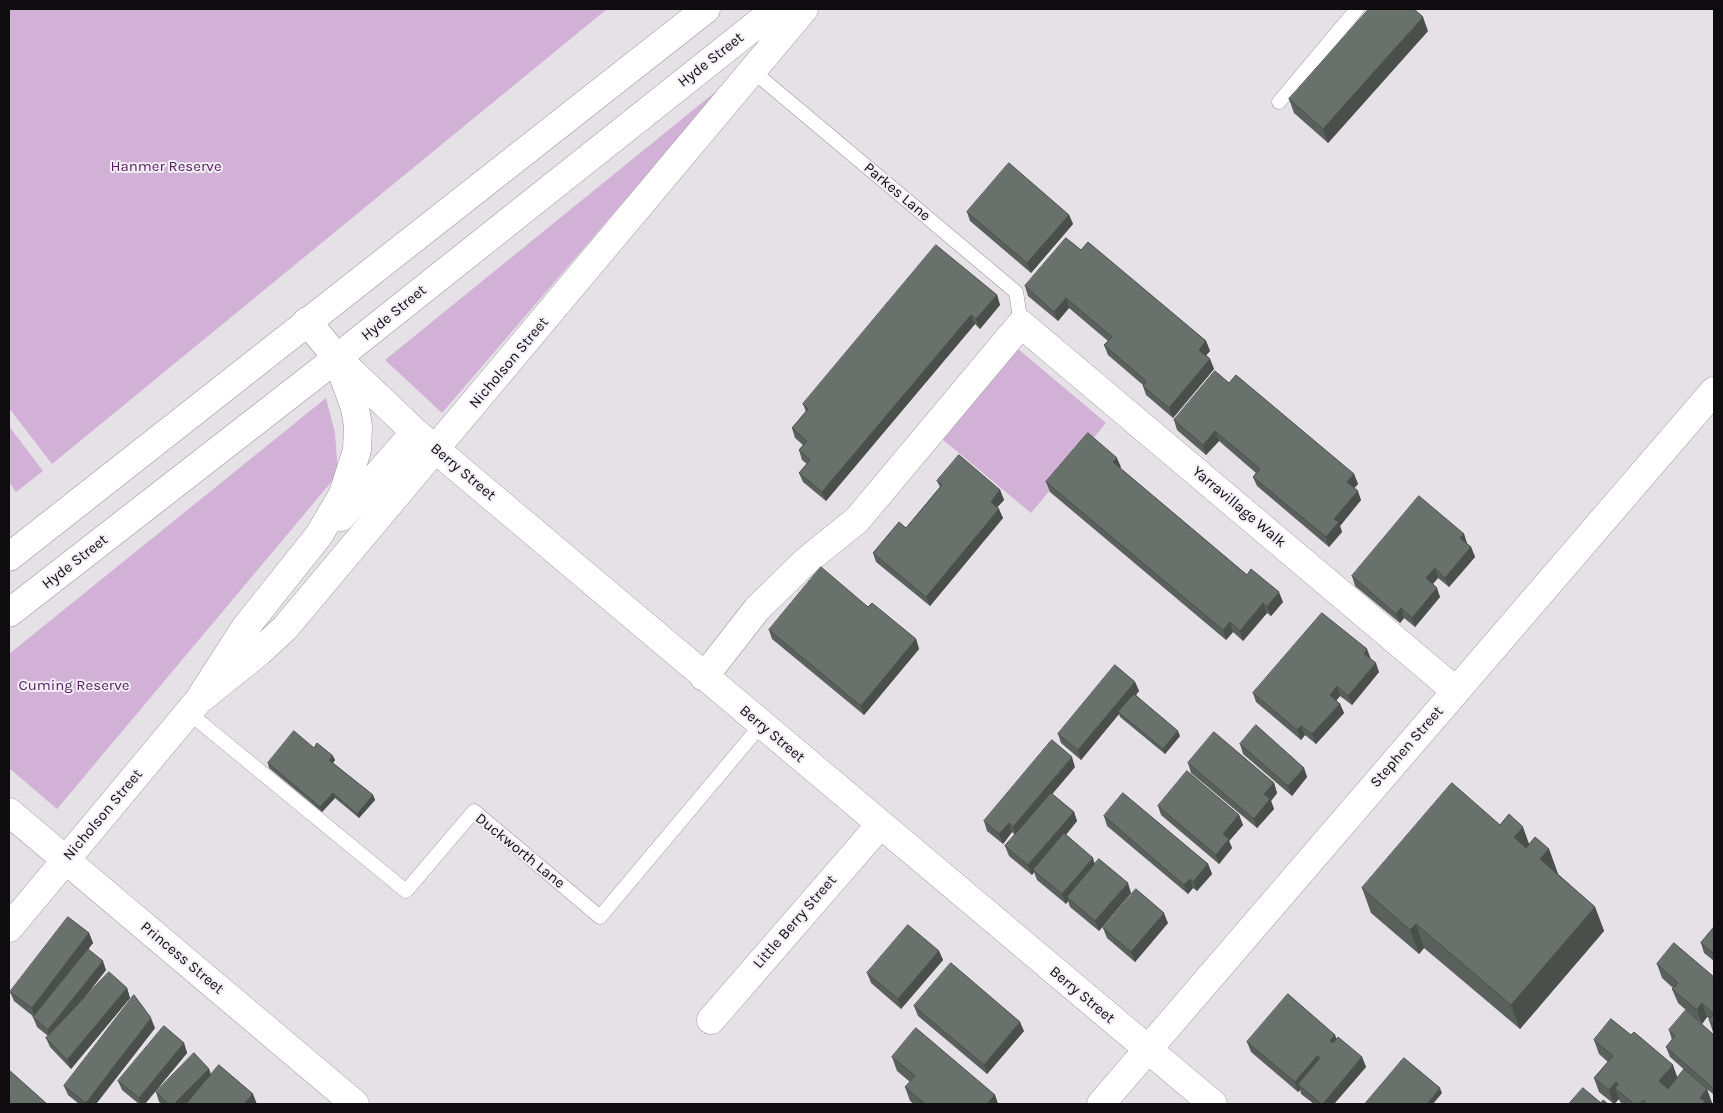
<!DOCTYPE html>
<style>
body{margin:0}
#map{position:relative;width:1723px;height:1113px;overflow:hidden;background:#e6e0e7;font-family:Karla,sans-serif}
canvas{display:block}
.frame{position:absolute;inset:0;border:10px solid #0e0c0e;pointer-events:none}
</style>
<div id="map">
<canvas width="1723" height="1113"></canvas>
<div class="frame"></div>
</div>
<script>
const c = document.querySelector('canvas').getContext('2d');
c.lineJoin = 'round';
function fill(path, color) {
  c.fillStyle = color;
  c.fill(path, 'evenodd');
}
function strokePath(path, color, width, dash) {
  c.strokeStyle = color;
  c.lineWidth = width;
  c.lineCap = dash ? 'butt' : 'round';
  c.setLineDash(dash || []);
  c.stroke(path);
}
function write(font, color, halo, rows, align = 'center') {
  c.font = font + ' Karla,sans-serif';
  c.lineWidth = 4;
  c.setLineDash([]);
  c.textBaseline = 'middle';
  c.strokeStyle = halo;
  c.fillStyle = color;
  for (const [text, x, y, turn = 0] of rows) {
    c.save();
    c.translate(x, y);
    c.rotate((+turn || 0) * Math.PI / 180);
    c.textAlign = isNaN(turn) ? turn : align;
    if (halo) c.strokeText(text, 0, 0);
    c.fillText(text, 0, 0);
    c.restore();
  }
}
fill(new Path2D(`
 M9 9H607L52 464 9 408Z
 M714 93 716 94 442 413 385 360Z
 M1017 348 1106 423 1031 513 942 439Z
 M326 398 335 433 338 474 57 809 9 768V654Z
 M9 426 43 471 16 492 9 482Z`), '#d1b2d6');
const service = new Path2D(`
 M754 72 1016 292 1021 324
 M1279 102 1357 9
 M189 713 406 891 474 811 600 917 761 725`);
const minor = new Path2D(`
 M337 358 415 432 1213 1104
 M704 677 757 609 805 562 857 520 1021 324 1456 691
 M9 812 355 1104
 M711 1020 880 825
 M1101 1104 1714 391`);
const tertiary = new Path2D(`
 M341 517 415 432
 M9 557 706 9
 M9 613 337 358 776 9
 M198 701 259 652 285 628 804 9
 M9 928 198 701 245 628 319 535 343 494 357 450 358 426 355 408 337 358 307 321`);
strokePath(service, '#9d979e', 15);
strokePath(minor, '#9d979e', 29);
strokePath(tertiary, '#9d979e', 29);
strokePath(service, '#fff', 14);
strokePath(minor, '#fff', 28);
strokePath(tertiary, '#fff', 28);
fill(new Path2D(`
 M1428 31 1328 143 1294 113 1289 99Z
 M967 212 1069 215 1073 224 1031 273 970 221Z
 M1081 250 1206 341 1210 351 1206 355 1210 359 1214 369 1173 418 1146 395 1143 386V385L1108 355 1104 345 1108 341 1069 308 1058 321 1028 296 1025 286Z
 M997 295 1000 305 980 329 975 324 826 501 803 482 799 473 807 464 802 460 799 450 803 445 795 438 792 428 806 412 803 404Z
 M1229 383 1354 474 1358 484 1354 488 1361 500 1340 526 1342 532 1329 547 1257 486 1253 477 1256 473 1219 441 1206 455 1177 430 1174 420Z
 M1121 467 1120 468 1247 575 1283 602 1271 616 1267 613 1243 641 1233 632 1226 640 1050 492 1046 482Z
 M937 481 1000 490 1004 500 997 507 1003 518 930 606 876 562 873 553 906 528 940 487Z
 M1464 534 1467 544 1471 547 1475 557 1449 587 1438 578 1433 584 1440 597 1415 627 1404 618 1400 623 1355 586 1352 576Z
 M868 607 916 639 919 649 864 715 772 639 769 630Z
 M1371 659 1379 672 1352 705 1340 696 1336 701 1340 704 1344 713 1316 744 1305 735 1301 740 1256 702 1253 693Z
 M1135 682 1139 691 1136 695 1180 736 1165 754 1120 717 1119 714 1081 760 1061 743 1058 734Z
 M1240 744 1304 768 1307 777 1292 796 1243 754Z
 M314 748 335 760 333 763 373 795 375 800 359 818 335 798 322 812 269 768 268 763Z
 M1188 763 1274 783 1277 793 1271 801 1274 809 1257 828 1191 773Z
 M1075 767 1052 794 1074 812 1077 821 1066 835 1095 864 1131 893 1099 931 1070 907 1068 901 1066 904 1037 880 1034 872 1032 875 1009 856 1005 846 1015 835 1012 832 1003 844 987 831 984 821Z
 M1158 806 1239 815 1243 825 1229 841 1232 848 1219 864 1161 815Z
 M1104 816 1208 864 1212 874 1197 891 1193 888 1188 894 1107 826Z
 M1500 825 1530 844 1549 849 1558 874 1595 907 1604 931 1520 1029 1424 948 1419 954 1371 913 1362 888Z
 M1168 923 1135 962 1107 938 1103 928Z
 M1714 927V961L1704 953 1701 943Z
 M89 933 93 943 88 949 106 970 85 997 127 988 130 998 71 1069 50 1047 46 1038 48 1036 37 1027 33 1017H34L14 1001 10 992Z
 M939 951 943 960 901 1009 871 983 867 973Z
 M1657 964 1714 977V1035L1709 1020 1710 1019 1707 1017 1702 1024 1678 1003 1672 989 1673 988 1662 978Z
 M914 1006 1024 1031 987 1074 918 1016Z
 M155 1028 96 1104H79L68 1095 64 1086Z
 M1669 1030 1714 1035V1095L1707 1089 1712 1103 1711 1104H1623L1620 1102 1619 1099 1614 1104 1599 1092 1594 1078 1608 1062 1599 1054 1594 1040 1677 1077 1697 1081 1670 1057 1666 1047 1672 1040Z
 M1335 1035 1336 1039 1362 1057 1366 1067 1334 1104H1314L1301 1094 1300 1090 1298 1092 1251 1052 1247 1042Z
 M184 1043 187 1053 145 1104H139L122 1090 118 1081Z
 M892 1057 995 1095 998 1104H914L910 1101 905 1087 910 1082 897 1071Z
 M209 1069 211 1075 257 1104H162L159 1102 156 1092Z`), '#5a615d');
fill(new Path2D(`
 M1423 17 1428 31 1328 143 1323 129Z
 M1069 215 1073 224 1031 273 1027 263Z
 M997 295 1000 305 980 329 976 319Z
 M1066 298 1069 308 1058 321 1054 312Z
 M971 315 975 324 826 501 822 492Z
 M1206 341 1210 351 1203 359 1199 350Z
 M1210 359 1214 369 1173 418 1169 408Z
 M1215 431 1219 441 1206 455 1203 445Z
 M1117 458 1121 467 1116 472 1113 462Z
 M1354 474 1358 484 1351 492 1347 482Z
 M1000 490 1004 500 994 511 991 502Z
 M1358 491 1361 500 1340 526 1342 532 1329 547 1326 537 1334 519Z
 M999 509 1003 518 930 606 926 597Z
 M1464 534 1467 543 1464 547 1460 538Z
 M1471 547 1475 557 1449 587 1445 578Z
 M1435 568 1438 578 1429 588 1426 578Z
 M1437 588 1440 597 1415 627 1412 618Z
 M1279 592 1283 602 1271 616 1267 607Z
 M1263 603 1267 613 1243 641 1240 631Z
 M1401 608 1404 618 1400 623 1396 614Z
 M1230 622 1233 632 1226 640 1223 630Z
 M916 639 919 649 864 715 861 706Z
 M1367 649 1371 659 1364 654Z
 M1376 663 1379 672 1352 705 1348 696Z
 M1135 682 1139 691 1120 713 1118 712 1119 714 1081 760 1078 750Z
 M1337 686 1340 696 1333 704 1330 695Z
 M1340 704 1344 713 1316 744 1312 734Z
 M1301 726 1305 735 1301 740 1297 730Z
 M1178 731 1180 736 1165 754 1163 749Z
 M333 756 335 760 331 765 329 760Z
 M1072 757 1075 767 1017 836 1013 827Z
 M1304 768 1307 777 1292 796 1288 786Z
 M1274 783 1277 793 1271 801 1274 809 1257 828 1254 819 1264 794Z
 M333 793 335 798 322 812 320 807Z
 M373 795 375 800 359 818 357 814Z
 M1074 812 1077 821 1035 871 1033 870 1034 872 1032 875 1028 865Z
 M1239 815 1243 825 1229 841 1232 848 1219 864 1216 855 1223 834Z
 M1009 823 1012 832 1003 844 999 834Z
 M1523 827 1532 852 1523 862 1514 837Z
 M1549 849 1558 874 1549 884 1540 859Z
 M1093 858 1096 868 1067 897 1068 901 1066 904 1062 894Z
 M1208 864 1212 874 1197 891 1193 882Z
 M1190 879 1193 888 1188 894 1184 885Z
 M1128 883 1131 893 1099 931 1095 921Z
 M1595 907 1604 931 1520 1029 1511 1005Z
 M1164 913 1168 923 1135 962 1131 952Z
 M1416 924 1424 948 1419 954 1410 930Z
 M89 933 93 943 35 1018 32 1008Z
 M939 951 943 960 901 1009 898 999Z
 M103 961 106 970 52 1039 48 1030Z
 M127 988 130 998 71 1069 67 1060Z
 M1702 1003 1707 1017 1702 1024 1697 1010Z
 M151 1018 155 1028 96 1104H87L86 1103Z
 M1020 1022 1024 1031 987 1074 984 1065Z
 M1335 1035 1338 1044 1333 1050 1330 1041Z
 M184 1043 187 1053 145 1104H141L139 1098Z
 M1317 1056 1321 1065 1298 1084 1300 1090 1298 1092 1295 1082Z
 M1362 1057 1366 1067 1334 1104H1323Z
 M1673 1065 1678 1079 1664 1095 1659 1081Z
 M209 1069 212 1078 187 1104H174Z
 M1616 1082 1620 1092 1615 1088 1619 1099 1614 1104 1609 1090Z
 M1440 1088 1442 1093 1433 1104H1427Z
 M1707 1089 1712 1103 1711 1104H1702L1700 1098Z
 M253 1094 257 1104H244Z
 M995 1095 998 1104H987Z`), '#4a4f4c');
const building = new Path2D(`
 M1369 9H1414L1423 17 1323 129 1289 99Z
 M1009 163 1069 215 1027 263 967 212Z
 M1066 238 1081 250 1088 242 1206 341 1199 350 1210 359 1169 408 1143 386 1146 381 1104 345 1112 337 1066 298 1054 312 1025 286Z
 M936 245 997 295 976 319 971 315 822 492 799 473 810 460 799 450 807 441 792 428 808 409 803 404Z
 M1215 371 1229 383 1236 375 1354 474 1347 482 1358 491 1334 519 1339 522 1326 537 1253 477 1260 469 1215 431 1203 445 1174 420Z
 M1088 433 1117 458 1113 462 1247 575 1251 569 1279 592 1267 607 1263 603 1240 631 1230 622 1223 630 1046 482Z
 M959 455 1000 490 991 502 999 509 926 597 873 553 899 522 906 528 942 485 937 481Z
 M1419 496 1464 534 1460 538 1471 547 1445 578 1435 568 1426 578 1437 588 1412 618 1401 608 1396 614 1352 576Z
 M821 567 868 607 872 603 916 639 861 706 769 630Z
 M1322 613 1367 649 1364 654 1376 663 1348 696 1337 686 1330 695 1340 704 1312 734 1301 726 1297 730 1253 693Z
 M1115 665 1135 682 1078 750 1058 734Z
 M1134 694 1178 731 1163 749 1118 712Z
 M1256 725 1304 768 1288 786 1240 744Z
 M294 731 314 748 317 743 333 756 329 760 373 795 357 814 333 793 320 807 268 763Z
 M1214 732 1274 783 1264 794 1270 799 1254 819 1188 763Z
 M1052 740 1072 757 1013 827 1009 823 999 834 984 821Z
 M1187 771 1239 815 1223 834 1229 839 1216 855 1158 806Z
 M1452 783 1500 825 1509 814 1523 827 1514 837 1526 848 1535 837 1549 849 1540 859 1595 907 1511 1005 1416 924 1410 930 1362 888Z
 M1051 793 1074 812 1028 865 1005 846Z
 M1123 793 1208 864 1193 882 1190 879 1184 885 1104 816Z
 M1064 833 1093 858 1062 894 1033 870Z
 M1099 859 1128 883 1095 921 1067 897Z
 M1136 889 1164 913 1131 952 1103 928Z
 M68 917 89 933 32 1008 10 992Z
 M908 925 939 951 898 999 867 973Z
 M1714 927V954L1701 943Z
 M1674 943 1714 977V1014L1702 1003 1697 1010 1672 989 1678 983 1657 964Z
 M88 949 103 961 48 1030 33 1017Z
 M951 963 1020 1022 984 1065 914 1006Z
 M109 972 127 988 67 1060 46 1038Z
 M1288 994 1335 1035 1330 1041 1333 1043 1338 1037 1362 1057 1323 1104H1321L1298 1084 1320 1058 1317 1056 1295 1082 1247 1042Z
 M134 995 151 1018 86 1103 64 1086Z
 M1686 1010 1714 1035V1089L1666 1047 1675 1036 1669 1030Z
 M1714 1014V1025L1709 1020Z
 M1611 1019 1631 1035 1634 1032 1673 1065 1659 1081 1668 1089 1684 1069 1707 1089 1700 1098 1705 1101 1702 1104H1647L1643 1100 1640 1104H1634L1615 1088 1619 1084 1616 1082 1609 1090 1594 1078 1613 1056 1594 1040Z
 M164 1026 184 1043 139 1098 118 1081Z
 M916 1028 995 1095 987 1104H925L905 1087 915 1076 892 1057Z
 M194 1053 209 1069 174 1104H168L156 1092Z
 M1404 1058 1440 1088 1427 1104H1365Z
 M219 1065 253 1094 244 1104H186Z
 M9 1070 47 1104H9Z
 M1583 1088 1601 1103 1603 1100 1608 1104H1569Z`);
fill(building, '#69716c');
strokePath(building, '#4a4f4c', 1);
write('15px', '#0e0c0e', '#f3edf5', [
 ["Hyde Street",711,60,-38],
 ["Parkes Lane",897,192,40],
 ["Hyde Street",394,313,-39],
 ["Nicholson Street",509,363,-50],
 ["Berry Street",463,472,40],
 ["Yarravillage Walk",1239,507,40],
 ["Hyde Street",75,562,-38],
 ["Berry Street",772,734,40],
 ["Stephen Street",1407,747,-49],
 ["Nicholson Street",103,815,-50],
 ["Duckworth Lane",520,851,39],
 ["Little Berry Street",795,922,-49],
 ["Princess Street",182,958,40],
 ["Berry Street",1082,995,40]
]);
write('15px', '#551c5e', '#f3edf5', [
 ["Hanmer Reserve",166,167],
 ["Cuming Reserve",74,686]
]);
</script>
